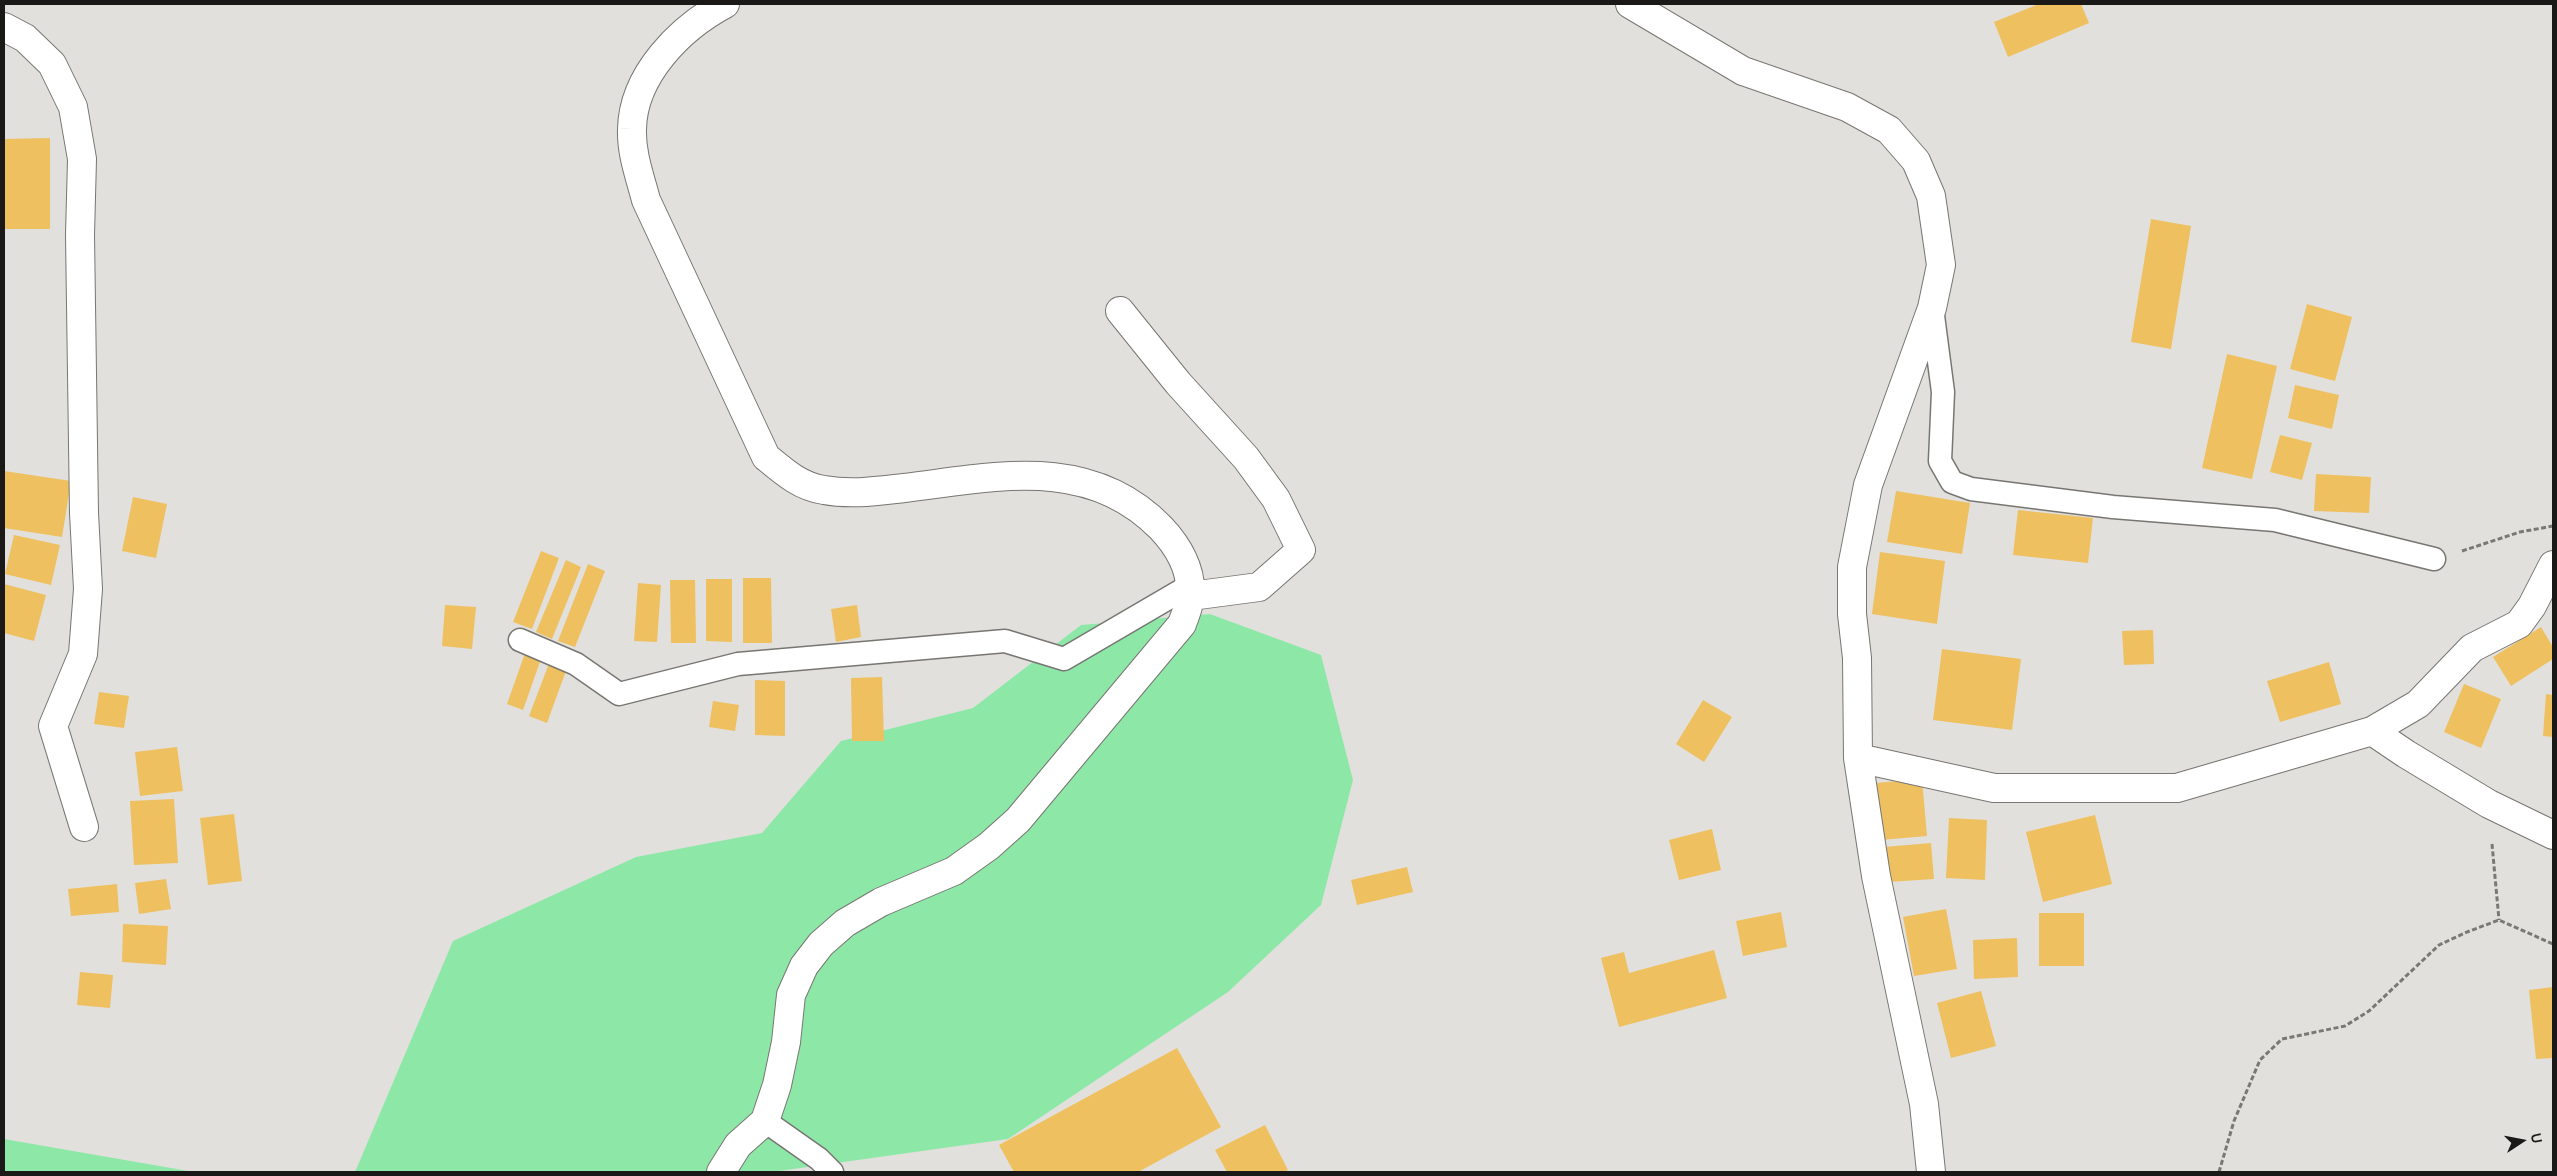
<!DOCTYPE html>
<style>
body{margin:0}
#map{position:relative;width:2557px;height:1176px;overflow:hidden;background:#e2e0dc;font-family:Cabin,sans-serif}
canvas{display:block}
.frame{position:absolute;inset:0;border:5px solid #1a1918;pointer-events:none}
.north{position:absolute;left:2497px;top:1116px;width:50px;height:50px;-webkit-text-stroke:4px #e2e0dc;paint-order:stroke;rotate:79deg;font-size:14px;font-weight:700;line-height:20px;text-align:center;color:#1a1918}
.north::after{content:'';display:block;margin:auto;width:18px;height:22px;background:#1a1918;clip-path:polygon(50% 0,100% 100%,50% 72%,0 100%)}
</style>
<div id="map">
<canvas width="2557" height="1176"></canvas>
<div class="frame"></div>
<div class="north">U</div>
</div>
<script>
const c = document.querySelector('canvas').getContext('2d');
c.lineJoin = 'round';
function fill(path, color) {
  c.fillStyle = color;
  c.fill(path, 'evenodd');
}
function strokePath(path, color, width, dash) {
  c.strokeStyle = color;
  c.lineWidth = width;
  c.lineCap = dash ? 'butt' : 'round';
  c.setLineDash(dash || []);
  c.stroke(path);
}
fill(new Path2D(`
 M1210 614 1321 655 1353 780 1321 905 1228 992 1008 1139 772 1172H355L453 941 636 857 762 833 841 741 973 708 1081 625Z
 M4 1139 194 1172H4Z`), '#8de8a8');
fill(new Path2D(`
 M2039 4H2081L2089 23 2008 57 1994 22Z
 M50 138V229H4V139Z
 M2151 219 2191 226 2171 349 2131 342Z
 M2307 304 2352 317 2335 381 2290 369Z
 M2227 354 2277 366 2252 479 2202 468Z
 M2295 385 2339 395 2332 429 2288 418Z
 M2280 435 2312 443 2302 480 2270 472Z
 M4 471 71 481 62 537 4 528Z
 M2316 474 2371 477 2369 513 2314 511Z
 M1896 491 1970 503 1962 554 1887 542Z
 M133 497 167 504 156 558 122 551Z
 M2018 510 2093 518 2088 563 2013 555Z
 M14 535 60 545 51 585 5 574Z
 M541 551 559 558 532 629 513 622Z
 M1880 552 1945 561 1937 624 1872 614Z
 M566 560 581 567 552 639 536 632Z
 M588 564 605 571 575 647 558 641Z
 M743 578H771L772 643H743Z
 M706 579H732V642L706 641Z
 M670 580H695L696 643H671Z
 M638 583 661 585 657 642 634 641Z
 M4 584 46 595 34 641 4 633Z
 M445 605 476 607 472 649 442 646Z
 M857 605 861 637 836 642 831 609Z
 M2541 627 2553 647V659L2511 686 2493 657Z
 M2153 630 2154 664 2124 665 2122 631Z
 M1942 649 2021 659 2012 730 1933 720Z
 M525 653 541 659 523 710 507 704Z
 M550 661 567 668 547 723 529 716Z
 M2329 662 2341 704 2280 722 2267 681Z
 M882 677 884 741H852L851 678Z
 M755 680 785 681V736L755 735Z
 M2464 684 2501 699 2481 748 2444 732Z
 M99 692 129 696 124 728 94 724Z
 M2546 694 2553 695V737L2543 736Z
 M1703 700 1732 717 1704 762 1676 744Z
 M713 701 739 705 735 731 709 727Z
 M177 747 183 791 140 796 135 752Z
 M1922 779 1927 836 1881 840 1876 783Z
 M174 799 178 863 134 865 130 801Z
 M234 814 242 881 208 885 200 818Z
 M2095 815 2112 884 2043 902 2026 832Z
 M1949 818 1987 820 1985 880 1946 878Z
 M1712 829 1721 870 1679 880 1669 840Z
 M1931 843 1934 879 1888 882 1884 847Z
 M1407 867 1413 892 1357 905 1351 880Z
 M166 879 171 909 139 914 135 883Z
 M117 884 119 912 71 916 68 889Z
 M1946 909 1957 969 1914 976 1903 917Z
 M1781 912 1787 947 1743 956 1736 921Z
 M2039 913H2084V966H2039Z
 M123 924 168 926 166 965 122 962Z
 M2017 938 2018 977 1974 979 1973 940Z
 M1714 950 1727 998 1619 1027 1601 958 1624 952 1629 973Z
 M80 972 113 975 110 1008 77 1005Z
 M2553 987V1058L2536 1059 2529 990Z
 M1981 991 1996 1046 1951 1058 1937 1003Z
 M1177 1048 1221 1127 1138 1172H1014L999 1145Z
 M1265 1125 1288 1170 1283 1172H1227L1215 1150Z`), '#eec05f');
const service = new Path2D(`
 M1932 308 1943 392 1940 461 1952 482 1971 489 2113 507 2275 520 2434 559
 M520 640 576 664 619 694 738 664 1005 641 1064 659 1189 586
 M765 1121 819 1159 832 1172`);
const minor = new Path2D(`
 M1630 4 1743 71 1847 107 1889 130 1916 161 1931 196 1941 265 1932 308 1868 485 1852 567V614L1857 658 1858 758 1876 876 1924 1104 1931 1172
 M4 27 25 38 52 64 73 107 82 159 80 235 84 513 88 589 83 654 53 726 84 827
 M1120 311 1178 383 1246 458 1276 499 1301 550 1259 587 1191 596
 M2372 731 2406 754 2489 804 2553 835
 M1858 758 1994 788H2177L2372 731 2418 704 2472 648 2519 624 2532 606 2553 565
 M721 1172 738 1145 765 1121 777 1085 786 1042 791 995 804 966 821 944 845 923 881 902 954 871 989 846 1018 820 1182 624C1185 615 1190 605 1190 595 1192 570 1178 546 1161 528 1089 454 995 477 904 488 877 491 851 495 824 490 801 487 784 472 766 457L646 200C640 177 631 153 632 129 633 75 680 28 725 4`);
strokePath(service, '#787672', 25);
strokePath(minor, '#787672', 30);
strokePath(new Path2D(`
 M2462 551 2520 532 2553 526
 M2492 844 2499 920
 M2219 1172 2234 1121 2260 1060 2282 1039 2345 1026 2369 1011 2439 945 2467 932 2499 920 2553 944`), '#797875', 3, [5, 2.5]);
strokePath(service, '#fff', 22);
strokePath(minor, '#fff', 28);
</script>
